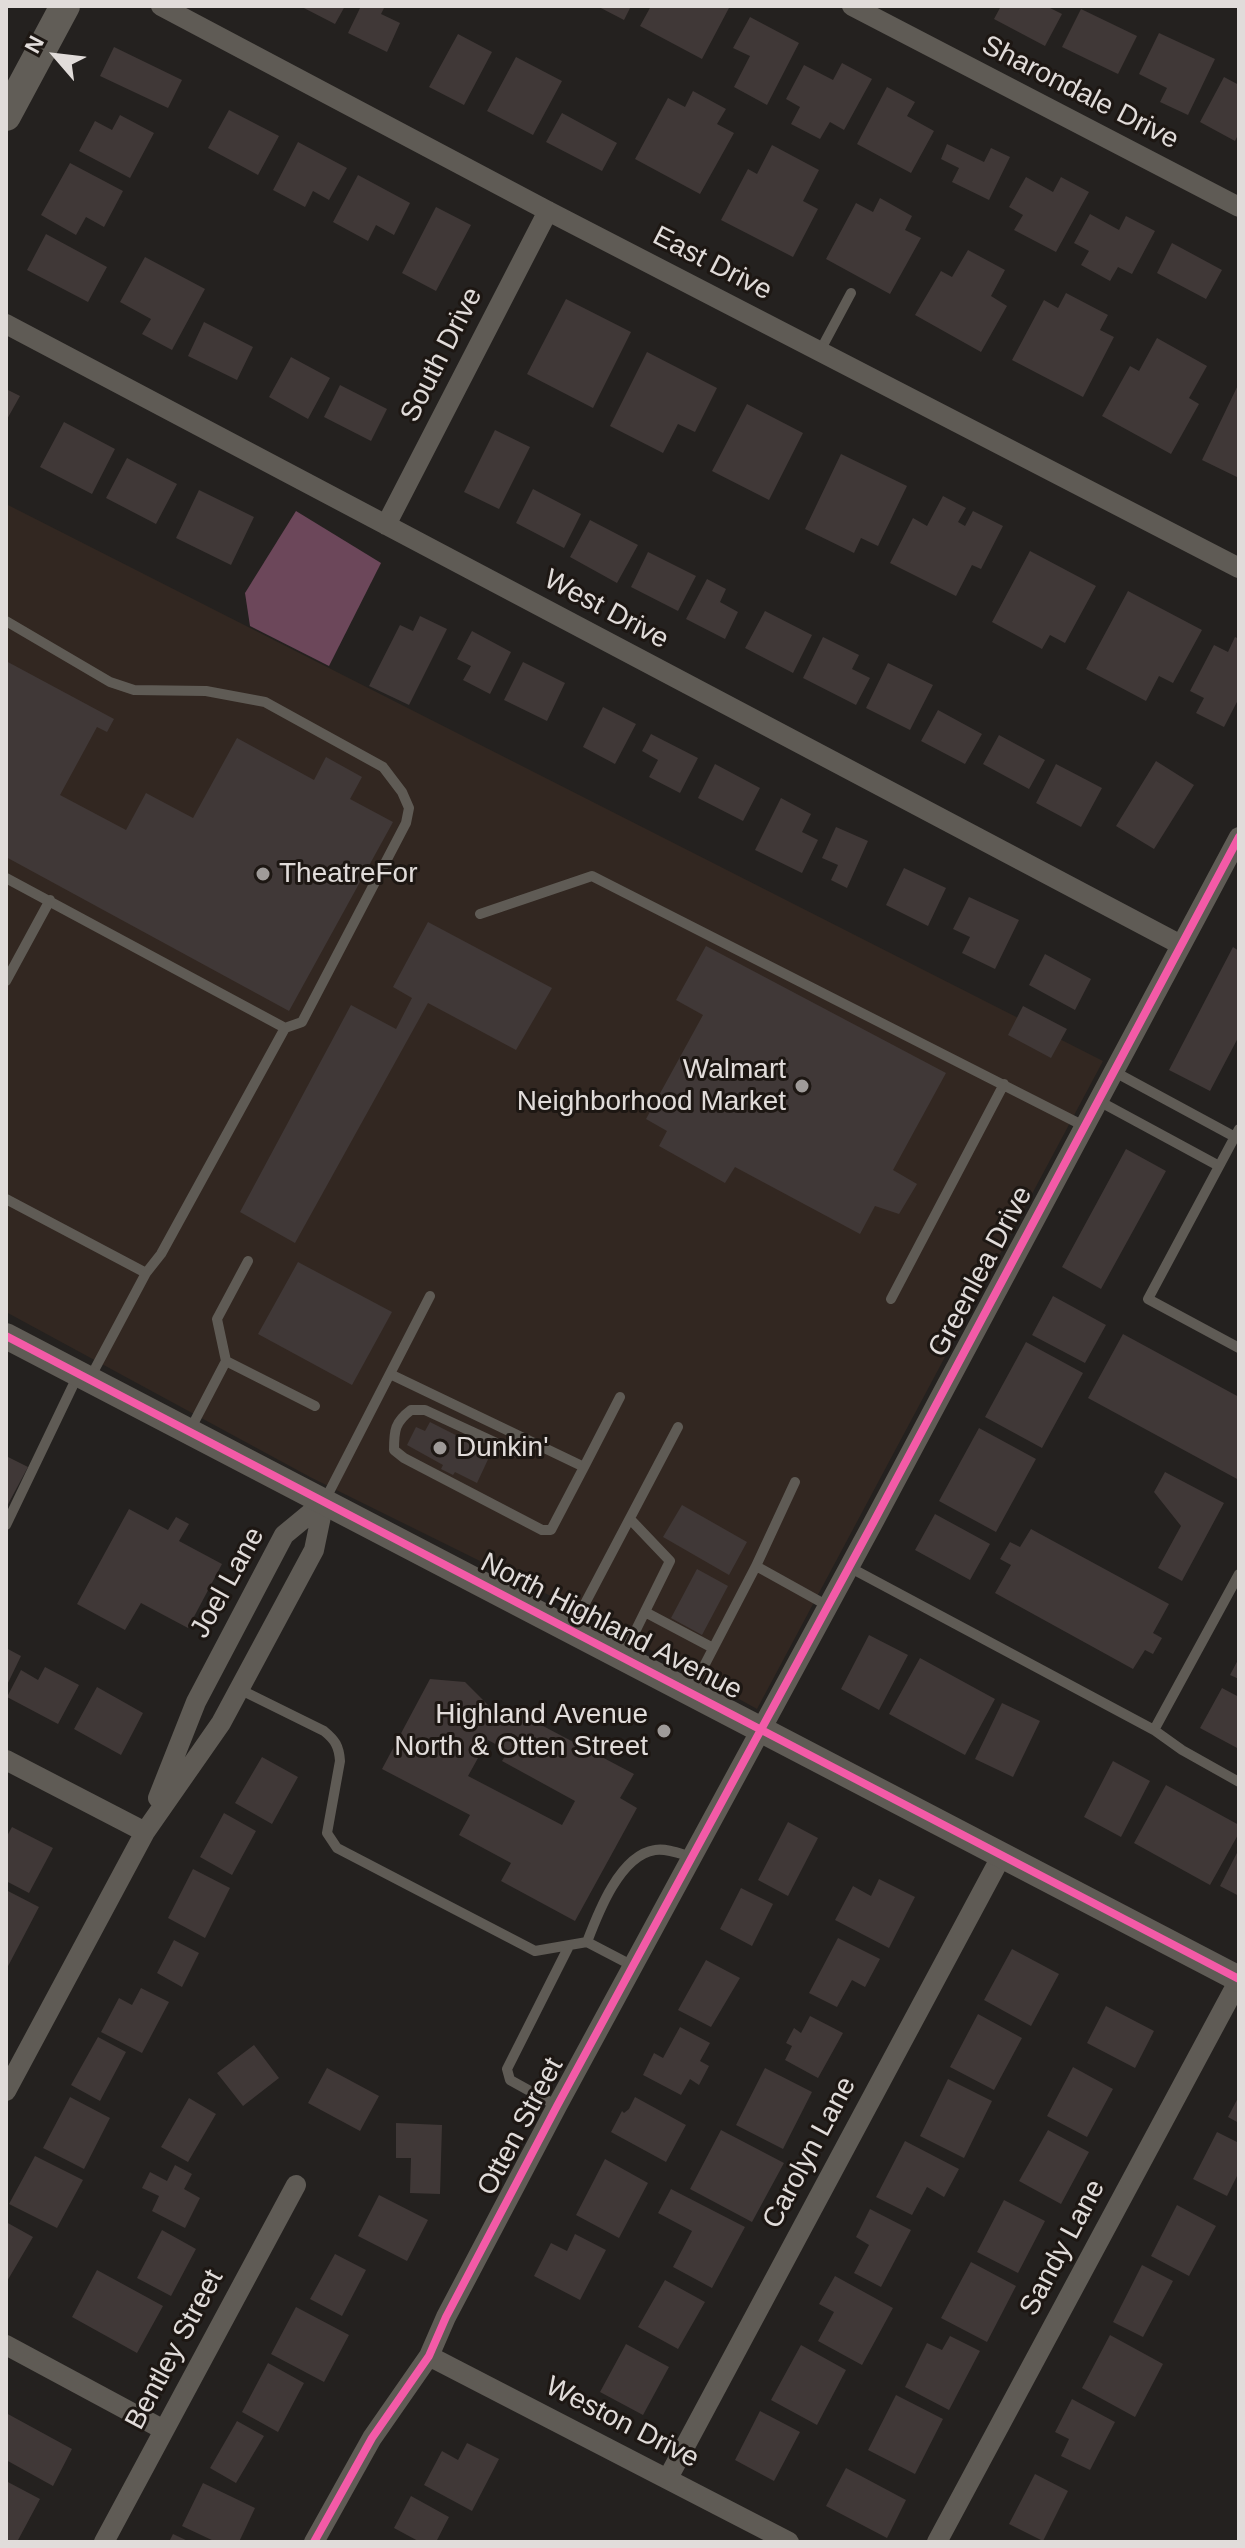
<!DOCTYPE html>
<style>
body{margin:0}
#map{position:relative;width:1245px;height:2548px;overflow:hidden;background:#24211f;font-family:Helvetica,sans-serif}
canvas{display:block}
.frame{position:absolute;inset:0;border:8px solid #e1dcda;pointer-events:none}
.north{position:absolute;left:16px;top:16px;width:80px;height:80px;-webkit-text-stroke:6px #1d1713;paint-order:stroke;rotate:298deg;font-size:22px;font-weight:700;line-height:32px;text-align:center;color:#e1dcda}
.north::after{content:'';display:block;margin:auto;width:28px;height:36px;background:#e1dcda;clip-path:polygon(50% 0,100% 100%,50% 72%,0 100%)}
</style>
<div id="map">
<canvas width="1245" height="2548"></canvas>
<div class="frame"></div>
<div class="north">N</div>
</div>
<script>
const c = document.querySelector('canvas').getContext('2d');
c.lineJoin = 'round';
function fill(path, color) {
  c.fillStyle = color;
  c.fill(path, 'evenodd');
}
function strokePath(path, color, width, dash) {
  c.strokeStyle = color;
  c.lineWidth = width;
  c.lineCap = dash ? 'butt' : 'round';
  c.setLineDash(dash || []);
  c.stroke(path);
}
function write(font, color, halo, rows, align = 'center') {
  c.font = font + ' Helvetica,sans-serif';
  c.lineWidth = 6;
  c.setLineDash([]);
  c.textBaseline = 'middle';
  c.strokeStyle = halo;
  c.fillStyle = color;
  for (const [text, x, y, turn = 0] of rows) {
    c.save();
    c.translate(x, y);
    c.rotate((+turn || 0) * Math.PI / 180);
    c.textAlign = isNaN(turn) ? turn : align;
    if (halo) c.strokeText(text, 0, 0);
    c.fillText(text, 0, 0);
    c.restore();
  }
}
fill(new Path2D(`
 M6 504 1103 1061 757 1709 571 1606 310 1477 6 1312Z`), '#322721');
fill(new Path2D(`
 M296 511 381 563 329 666 250 626 245 593Z`), '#6c475a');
fill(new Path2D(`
 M300 6H345L335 24Z
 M361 6H385L381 14 400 23 387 52 348 33Z
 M597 6H631L624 20Z
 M651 6H730L702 59 640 26Z
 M1001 6H1046L1062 14 1045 46 994 19Z
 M1081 9 1137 36 1118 74 1062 47Z
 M750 17 799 43 767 105 734 87 750 56 733 48Z
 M1159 33 1215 59 1188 115 1160 102 1167 88 1139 74Z
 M458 34 492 52 464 105 429 87Z
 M114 47 182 80 168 108 100 76Z
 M516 57 562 81 533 135 487 111Z
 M842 63 872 79 844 130 830 122 820 139 791 124 800 107 786 99 804 65 833 80Z
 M1224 77 1239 85V133L1235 141 1200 122Z
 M887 87 915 102 907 116 934 131 911 173 857 144Z
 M693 91 726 109 717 124 734 133 700 194 635 159 668 98 685 107Z
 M229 110 279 136 258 175 208 148Z
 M562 113 617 143 602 171 546 142Z
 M120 115 154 133 130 178 79 151 95 121 112 130Z
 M298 142 347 168 329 200 313 191 305 207 273 190Z
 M947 144 984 162 991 148 1010 157 989 200 952 182 959 168 941 159Z
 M772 145 819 170 803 201 818 209 793 257 721 220 748 169 757 174Z
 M70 163 123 191 104 227 86 217 76 235 41 215Z
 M358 175 410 203 394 235 376 225 368 241 333 222Z
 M1026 177 1053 192 1061 177 1089 192 1056 252 1014 230 1023 215 1009 207Z
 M880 198 912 216 905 230 921 238 890 294 826 259 856 203 873 212Z
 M436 207 471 225 436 291 402 273Z
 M1090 214 1119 230 1126 216 1155 231 1132 274 1118 267 1110 281 1081 265 1089 251 1074 243Z
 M46 234 107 267 88 302 27 270Z
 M1172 243 1222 270 1206 299 1157 273Z
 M968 250 1005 270 991 296 1007 306 981 352 915 315 941 271 952 277Z
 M145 257 205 289 172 350 142 334 151 319 120 302Z
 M1066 293 1108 315 1100 330 1114 337 1083 397 1012 360 1044 300 1058 308Z
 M566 299 631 332 593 408 527 374Z
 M204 322 253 347 237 380 188 356Z
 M1157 338 1207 366 1189 398 1199 404 1171 454 1102 416 1130 366 1139 371Z
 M647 352 717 388 695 432 678 424 663 453 610 426Z
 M291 357 330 378 308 419 269 397Z
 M1239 383V478L1202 460Z
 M340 385 387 409 371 441 324 417Z
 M6 389 20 396 6 421Z
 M747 404 803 433 769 500 712 471Z
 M64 422 115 449 92 494 40 467Z
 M495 430 530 447 499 509 464 492Z
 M841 454 907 486 878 546 861 538 854 553 805 529Z
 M127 458 177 484 156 524 106 498Z
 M533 489 581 514 564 548 516 523Z
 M199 490 254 517 231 565 176 538Z
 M943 496 966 508 958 522 965 526 973 511 1003 526 981 569 972 565 956 596 890 563 913 518 927 526Z
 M590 520 638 545 617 583 570 557Z
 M1030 551 1096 586 1065 643 1050 635 1042 649 992 622Z
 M648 552 696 576 678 611 631 587Z
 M707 579 726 589 720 602 738 612 725 639 686 619Z
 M1128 591 1202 630 1173 683 1159 676 1146 701 1086 669Z
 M765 611 812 635 793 673 745 648Z
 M420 616 447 629 409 705 369 686 400 625 413 631Z
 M472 631 511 652 490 694 463 680 471 666 457 659Z
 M823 637 859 655 852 669 870 678 856 705 803 678Z
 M1235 637 1239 639V698L1224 727 1196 713 1204 698 1190 691 1214 645 1228 652Z
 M6 661 114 719 107 732 97 727 60 795 126 830 146 793 193 818 237 738 314 780 326 757 362 777 350 799 393 822 289 1011 6 857Z
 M523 662 565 683 547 721 504 700Z
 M888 663 933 685 910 730 866 708Z
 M603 707 636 724 615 764 583 747Z
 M938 710 982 734 965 764 921 741Z
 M651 734 698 758 680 793 649 777 658 760 642 751Z
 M999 735 1045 760 1029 789 983 764Z
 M1156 761 1194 785 1154 849 1116 826Z
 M715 764 760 788 743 821 698 798Z
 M1056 764 1102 788 1081 827 1036 803Z
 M781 798 811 814 802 832 818 840 802 873 755 850Z
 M836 827 868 841 847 888 831 880 838 865 822 858Z
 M904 868 946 888 928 926 886 905Z
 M969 897 1019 920 995 969 962 953 970 937 953 929Z
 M428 922 552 988 516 1050 428 1003 295 1243 240 1212 351 1005 396 1029 412 998 393 987Z
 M706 946 946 1073 893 1170 917 1184 899 1214 875 1206 860 1234 735 1167 725 1183 659 1146 667 1131 646 1119 703 1015 676 1000Z
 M1233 947 1239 951V1036L1210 1091 1169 1070Z
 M1045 954 1091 979 1075 1010 1029 985Z
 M1023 1006 1067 1029 1051 1058 1008 1035Z
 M1126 1149 1166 1171 1101 1289 1062 1267Z
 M298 1262 392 1312 352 1385 258 1334Z
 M1053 1296 1106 1325 1085 1363 1032 1335Z
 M1123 1334 1239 1397V1480L1088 1398Z
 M1026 1342 1083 1373 1042 1448 985 1417Z
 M430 1422 491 1453 477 1483 455 1472 453 1475 441 1469 443 1465 407 1445 416 1427 425 1431Z
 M979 1428 1036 1459 996 1532 939 1501Z
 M6 1456 28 1467 6 1508Z
 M1165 1472 1224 1503 1182 1581 1158 1568 1181 1526 1154 1492Z
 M682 1505 747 1542 729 1575 663 1537Z
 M129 1509 168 1530 176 1517 189 1524 179 1541 222 1564 188 1628 141 1603 125 1630 77 1604Z
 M935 1514 990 1544 970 1580 915 1550Z
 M1031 1529 1169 1604 1153 1633 1162 1638 1153 1654 1145 1650 1133 1669 995 1593 1011 1565 1000 1559 1010 1542 1020 1547Z
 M697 1569 728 1586 702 1635 671 1618Z
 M869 1635 908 1655 879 1710 841 1689Z
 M6 1648 21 1656 6 1687Z
 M920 1658 995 1699 965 1755 889 1714Z
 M1239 1658V1679L1230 1675Z
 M45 1667 79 1685 58 1724 7 1697 21 1670 38 1680Z
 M430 1679 465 1682 501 1718 507 1707 634 1774 620 1798 637 1808 575 1921 501 1881 511 1863 459 1835 470 1815 382 1769ZM488 1740 508 1751 502 1761 575 1801 562 1825 468 1776Z
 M97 1687 143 1713 121 1755 74 1729Z
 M1222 1688 1239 1697V1749L1200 1728Z
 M1002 1703 1040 1721 1013 1777 975 1759Z
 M262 1757 298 1777 272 1824 235 1803Z
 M1113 1761 1150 1781 1121 1837 1084 1817Z
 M1166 1785 1239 1825V1833L1210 1885 1134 1843Z
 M224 1813 256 1831 232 1875 200 1857Z
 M788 1822 818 1838 788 1896 758 1880Z
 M12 1827 53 1848 29 1893 6 1881V1838Z
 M1239 1849V1896L1220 1886Z
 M193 1869 230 1888 205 1938 168 1918Z
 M879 1879 915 1897 889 1948 835 1920 853 1886 871 1896Z
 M741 1888 773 1904 752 1946 720 1929Z
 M6 1890 39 1907 6 1970Z
 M838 1938 880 1959 865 1987 852 1980 837 2007 809 1993Z
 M174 1940 199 1953 182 1987 157 1973Z
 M1012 1949 1059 1974 1031 2026 984 2000Z
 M706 1960 740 1978 711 2027 678 2010Z
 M141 1988 169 2002 142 2053 101 2032 119 1998 132 2005Z
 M1106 2006 1154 2031 1135 2068 1087 2043Z
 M978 2014 1022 2038 994 2090 950 2067Z
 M810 2016 843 2033 818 2078 785 2060 792 2046 786 2043 794 2028 801 2033Z
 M680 2027 710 2043 700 2061 709 2066 699 2085 690 2079 681 2095 643 2075 654 2053 663 2058Z
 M98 2037 126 2052 100 2101 71 2085Z
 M254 2045 279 2078 243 2106 217 2073Z
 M1073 2067 1113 2089 1087 2137 1047 2116Z
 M327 2068 379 2096 360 2131 308 2103Z
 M765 2068 812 2092 783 2149 736 2125Z
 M948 2079 992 2101 964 2158 920 2136Z
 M1239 2096V2123L1228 2117Z
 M70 2097 110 2118 84 2169 43 2148Z
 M635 2097 686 2125 666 2162 611 2132 622 2111 624 2113 629 2109Z
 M189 2098 216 2114 188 2162 161 2147Z
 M396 2123 442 2125 440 2194 410 2193 411 2158H396Z
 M721 2130 784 2163 752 2222 690 2189Z
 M1048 2130 1089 2152 1061 2204 1019 2181Z
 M1217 2132 1239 2143V2172L1227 2196 1193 2179Z
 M905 2141 959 2169 944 2197 927 2187 912 2215 876 2197Z
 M35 2156 83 2180 57 2228 9 2204Z
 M605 2159 648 2183 619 2238 576 2215Z
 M175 2165 192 2174 184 2189 200 2198 185 2228 152 2211 159 2196 142 2188 150 2172 167 2181Z
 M671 2189 745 2227 712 2288 673 2267 692 2231 658 2213Z
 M379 2195 428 2220 407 2261 358 2236Z
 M1004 2200 1045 2221 1018 2273 977 2252Z
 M1177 2205 1216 2226 1189 2276 1151 2256Z
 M870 2209 911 2230 881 2287 854 2273 869 2245 856 2237Z
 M6 2222 33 2237 6 2283Z
 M162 2230 196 2249 171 2296 137 2278Z
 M575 2234 606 2250 580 2300 534 2276 551 2243 567 2251Z
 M335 2254 366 2270 342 2316 310 2299Z
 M971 2262 1016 2286 987 2342 941 2318Z
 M1142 2265 1173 2281 1143 2337 1113 2322Z
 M97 2270 163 2306 137 2353 72 2317Z
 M835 2276 893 2308 862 2365 818 2341 834 2312 819 2304Z
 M665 2280 705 2302 678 2349 638 2327Z
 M296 2307 349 2335 324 2382 271 2354Z
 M1110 2335 1163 2364 1135 2417 1082 2388Z
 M950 2336 980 2351 949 2410 905 2387 927 2343 942 2350Z
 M626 2344 669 2367 643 2415 600 2392Z
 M801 2345 846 2370 817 2425 771 2400Z
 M268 2363 304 2383 278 2432 242 2412Z
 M896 2395 943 2419 915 2474 868 2450Z
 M1072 2399 1115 2422 1090 2470 1061 2456 1069 2439 1055 2432Z
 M760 2411 800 2432 774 2481 735 2460Z
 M6 2413 72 2449 53 2486 6 2460Z
 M237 2421 264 2436 236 2483 210 2468Z
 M467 2443 499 2459 472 2511 424 2485 442 2451 458 2460Z
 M846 2468 906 2500 887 2538 826 2506Z
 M1035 2474 1068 2491 1043 2541 1009 2524Z
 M6 2481 40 2499 17 2542H6Z
 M203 2483 255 2508 239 2542H216L182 2526Z
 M411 2496 449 2517 436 2542H420L394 2528Z
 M173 2534 190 2542H169Z`), '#403837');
strokePath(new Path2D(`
 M820 351 851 293
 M6 621 110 682 134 690 206 691 265 702 383 767 402 792 409 808 406 823 302 1022 285 1028
 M6 878 285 1028 161 1254 146 1273 90 1378
 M480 914 592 876 1084 1126
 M6 981 50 900
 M1113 1071 1235 1137
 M1097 1100 1219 1166
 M1239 1129 1148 1299 1239 1348
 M6 1199 146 1273
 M891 1299 1004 1084
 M226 1361 315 1406
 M390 1374 584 1467 620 1397
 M190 1430 226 1361 217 1319 248 1261
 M532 1443 518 1453 425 1410H411C395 1422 394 1430 394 1450L404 1458 542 1530H551L584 1467
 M325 1500 430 1296
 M6 1525 78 1375
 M756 1566 795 1482
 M849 1567 1154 1730 1182 1750 1239 1782
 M645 1612 713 1648
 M571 1630 678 1427
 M623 1656 670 1561 630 1519
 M239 1689 324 1731C335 1740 339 1746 340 1761L327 1833 337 1848 535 1951 587 1942 633 1966
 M691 1691 756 1566 828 1606
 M1154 1730 1239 1574
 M587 1942C598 1913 620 1855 655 1850 667 1848 681 1854 692 1857
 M557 2106 510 2080 507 2069 569 1946`), '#5f5b55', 10);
strokePath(new Path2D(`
 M161 6 548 211 1239 568
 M852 6 1239 207
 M6 324 1181 945
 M386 525 548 211
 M6 1760 145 1832
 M158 1798 196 1702 284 1535 324 1502
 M6 2091 145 1832 221 1723 314 1550 324 1502
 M6 2345 164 2430
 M429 2356 789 2542
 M668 2478 1002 1855
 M104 2542 296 2185
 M314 2542 372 2438 429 2356 446 2317 557 2106 873 1523 1239 837
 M937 2542 1239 1980`), '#5f5b55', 20);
strokePath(new Path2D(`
 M6 1336 1239 1979`), '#5f5b55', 26);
strokePath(new Path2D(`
 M6 116 65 6`), '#615d57', 30);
strokePath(new Path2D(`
 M6 1336 1239 1979
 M314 2542 372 2438 429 2356 446 2317 557 2106 873 1523 1239 837`), '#f35aa7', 8);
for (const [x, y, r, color] of [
 [263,874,8,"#9f9b99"],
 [802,1086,8,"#9f9b99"],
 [440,1448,8,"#9f9b99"],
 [664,1731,8,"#9f9b99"]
]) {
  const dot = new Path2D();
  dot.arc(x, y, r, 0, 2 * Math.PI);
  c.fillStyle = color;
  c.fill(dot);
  strokePath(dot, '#1d1713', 3);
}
write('28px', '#e1dcda', '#1d1713', [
 ["Sharondale Drive",1080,93,27],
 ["East Drive",712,264,27],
 ["South Drive",442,355,-63],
 ["West Drive",606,610,28],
 ["Greenlea Drive",981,1272,-62],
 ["Joel Lane",228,1583,-61],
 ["North Highland Avenue",611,1627,27],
 ["Otten Street",521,2127,-62],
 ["Carolyn Lane",810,2153,-62],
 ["Sandy Lane",1063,2248,-62],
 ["Bentley Street",175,2350,-62],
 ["Weston Drive",622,2423,27]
]);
write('28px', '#e1dcda', '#1d1713', [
 ["TheatreFor",279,874],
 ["Walmart",786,1070,"right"],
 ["Neighborhood Market",786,1102,"right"],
 ["Dunkin'",456,1448],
 ["Highland Avenue",648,1715,"right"],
 ["North & Otten Street",648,1747,"right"]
], 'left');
</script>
